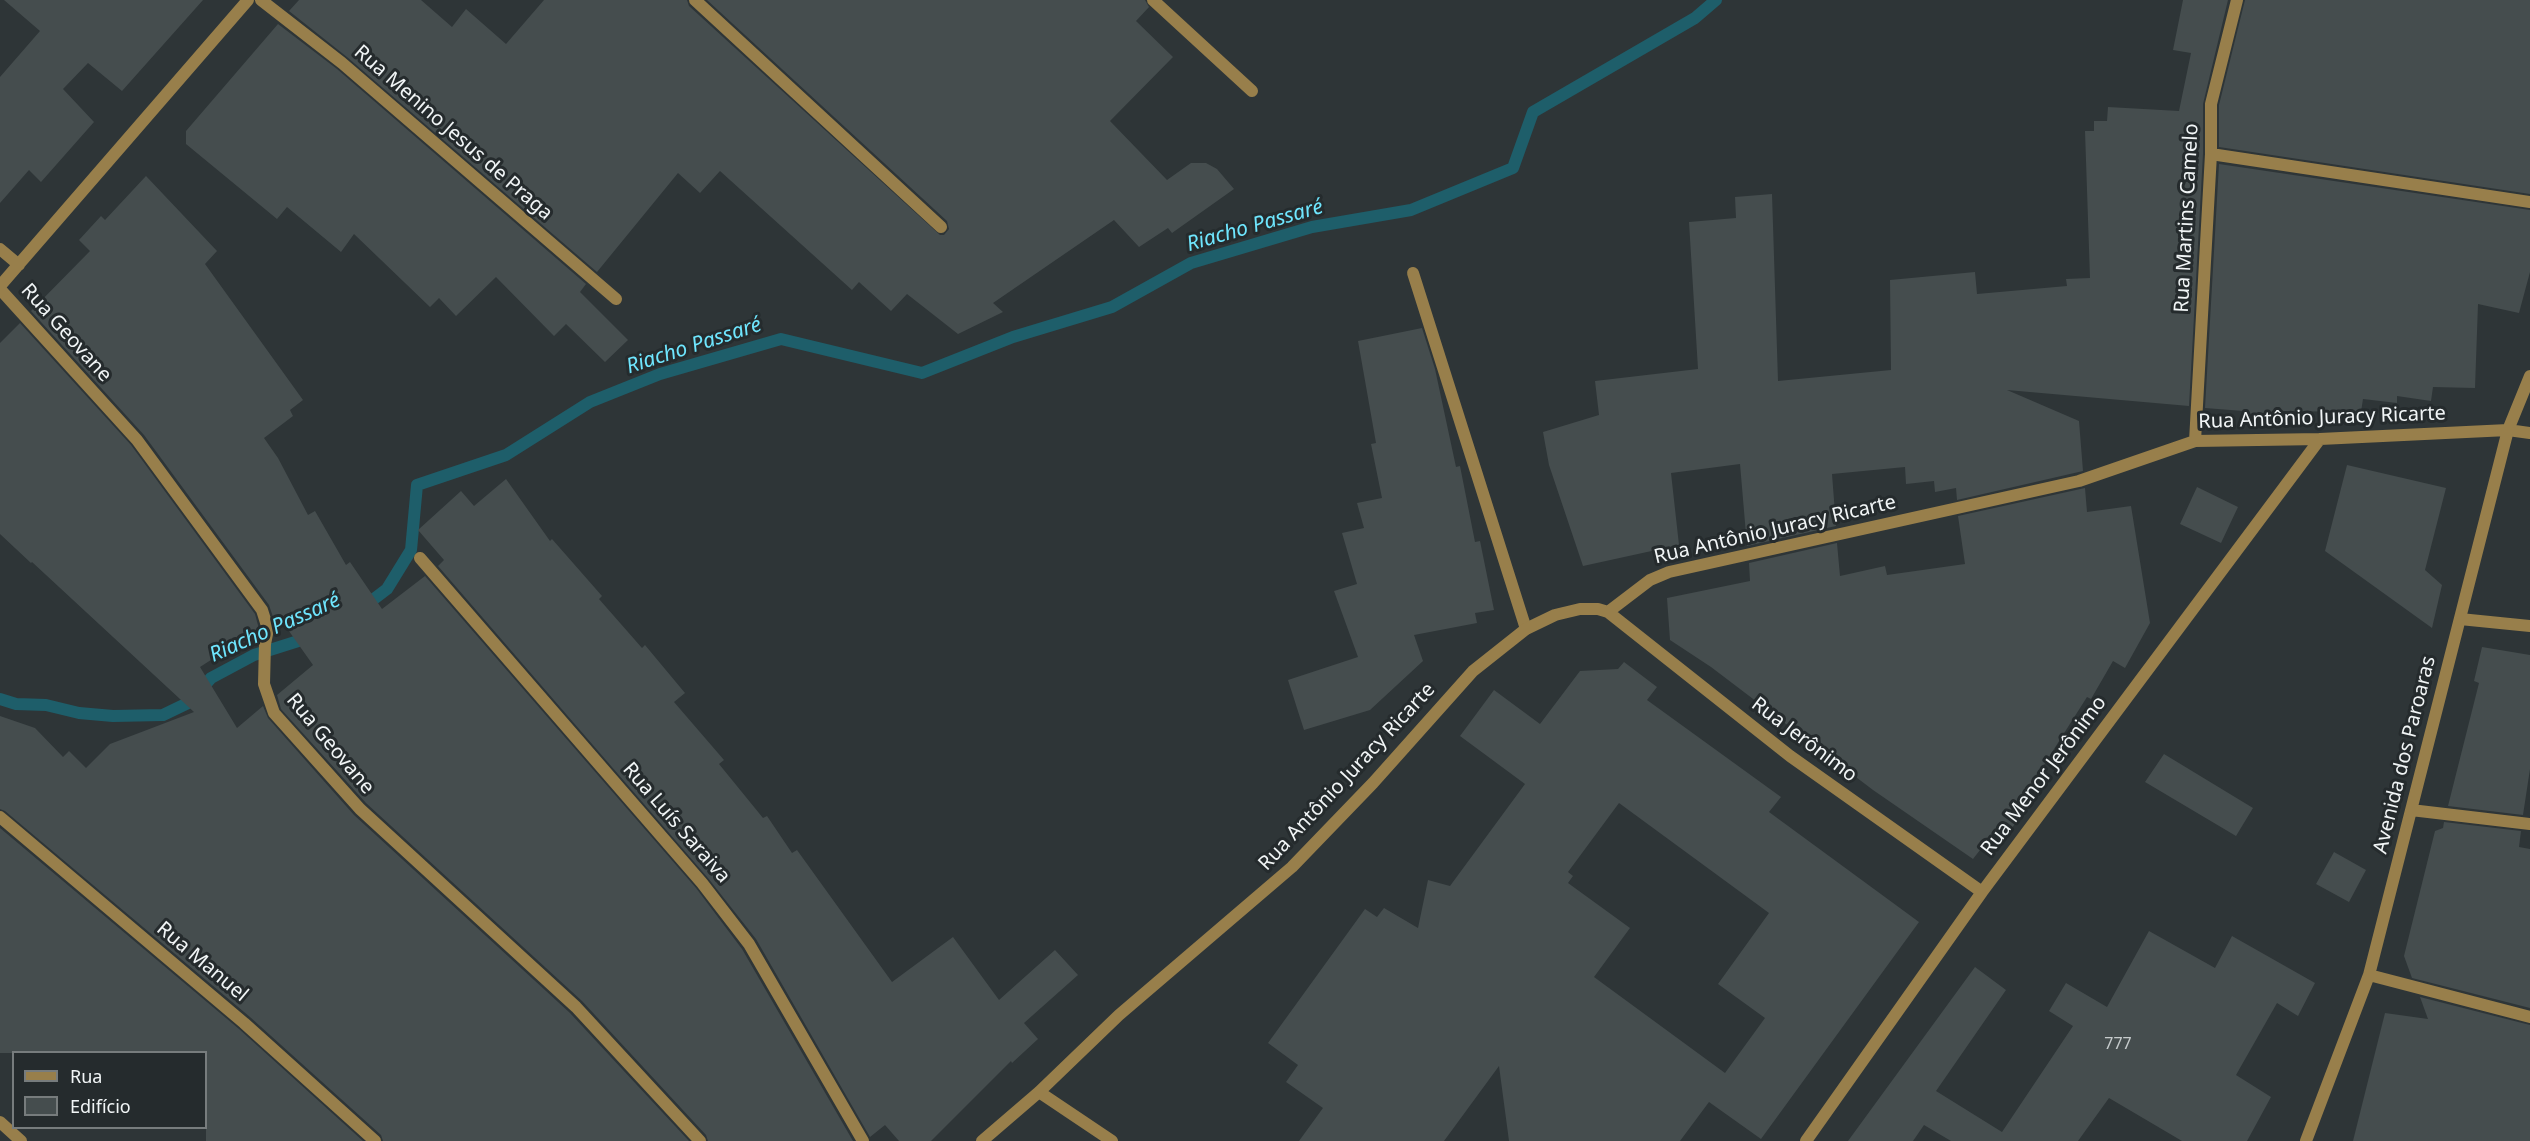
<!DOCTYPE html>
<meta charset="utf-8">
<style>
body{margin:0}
#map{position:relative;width:2530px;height:1141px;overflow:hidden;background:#2e3537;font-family:"Noto Sans",sans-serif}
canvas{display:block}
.legend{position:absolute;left:12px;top:1051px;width:195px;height:78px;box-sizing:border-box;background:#252b2d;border:2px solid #777c7d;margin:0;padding:8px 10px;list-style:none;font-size:18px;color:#f1f5f6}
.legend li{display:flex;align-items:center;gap:12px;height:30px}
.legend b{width:30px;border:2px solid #777c7d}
</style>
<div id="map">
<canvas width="2530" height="1141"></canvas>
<ul class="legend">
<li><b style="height:8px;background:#987f4b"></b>Rua</li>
<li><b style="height:16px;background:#454d4e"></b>Edifício</li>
</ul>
</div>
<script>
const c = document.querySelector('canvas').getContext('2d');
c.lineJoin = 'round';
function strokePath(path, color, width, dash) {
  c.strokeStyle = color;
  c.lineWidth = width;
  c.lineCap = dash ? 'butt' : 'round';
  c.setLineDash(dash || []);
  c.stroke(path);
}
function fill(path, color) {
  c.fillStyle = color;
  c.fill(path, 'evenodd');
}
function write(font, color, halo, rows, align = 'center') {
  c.font = font + ' "Noto Sans",sans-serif';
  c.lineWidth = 6;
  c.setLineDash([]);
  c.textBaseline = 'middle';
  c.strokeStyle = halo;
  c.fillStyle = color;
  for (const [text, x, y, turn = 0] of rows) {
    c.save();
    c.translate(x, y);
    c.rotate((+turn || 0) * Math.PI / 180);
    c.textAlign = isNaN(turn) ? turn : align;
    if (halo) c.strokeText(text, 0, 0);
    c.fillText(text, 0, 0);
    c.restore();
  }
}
strokePath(new Path2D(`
 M362 608 387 589 411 550 417 485 506 455 590 402 660 374 781 339 922 373 1013 337 1112 307 1191 263 1312 227 1411 210 1513 168 1533 112 1695 18 1716 0
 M0 699 16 704 46 705 79 713 113 716 163 715 190 702 211 678 254 655 311 637`), '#1e5e6a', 12);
fill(new Path2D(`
 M4 0H203L122 91 88 63 63 89 94 122 41 182 29 170 0 203V77L40 31Z
 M299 0H421L452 27 466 9 506 44 544 0H687L689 6 940 235H944L949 229 947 221 707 0H1145L1149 7 1136 21 1173 57 1110 121 1167 180 1191 163H1206L1217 169 1234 189 1172 233 1168 228 1139 247 1114 220 993 303 1003 312 958 334 907 294 891 311 859 282 852 290 720 171 700 193 678 173 597 272 347 57 289 11Z
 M2183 0H2228L2203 104V154L2189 406 2007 390 2079 421 2083 471 1957 500 1956 488 1935 492 1934 481 1906 484 1905 467 1832 474 1836 526 1747 546 1740 464 1671 473 1679 545 1583 566 1549 465 1543 432 1599 415 1595 381 1698 369 1689 222 1736 218 1735 197 1772 194 1778 381 1891 370 1890 280 1975 272 1977 294 2067 286 2066 279 2090 278 2085 131H2094V121H2107L2108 107 2179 111 2191 53 2173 50Z
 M2245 0H2530V194L2219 147V105Z
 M278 24 337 69 586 284 580 292 628 340 605 362 566 324 554 336 496 277 456 316 439 298 430 307 354 234 341 252 287 207 277 219 186 144V131Z
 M2219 164 2530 210V272L2519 313 2478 304 2475 388 2433 387 2431 401 2397 396V403L2363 399 2361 412 2283 411V416L2243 415V411L2205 408Z
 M146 176 217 251 205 264 303 400 290 410 293 416 264 438 278 458 308 515 315 511 346 565 350 562 382 609 425 576 696 888 742 949 853 1141H708L706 1135 582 1001 366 803 281 709 277 695 313 665 279 617 274 620 269 605 144 435 31 311 90 251 79 240 101 216 105 220Z
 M20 323 131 445 255 614 259 629 200 667 237 728 263 706 268 718 354 815 570 1013 689 1141H383L381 1135 250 1017 5 811 0 809V716L35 728 63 757 69 751 86 768 110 744 194 712 32 562 31 563 0 534V343Z
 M1422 328 1435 369 1456 467 1460 466 1475 542 1480 541 1494 610 1475 613 1477 623 1414 635 1423 661 1370 710 1304 730 1288 680 1358 657 1334 591 1357 584 1342 533 1364 528 1357 503 1382 498 1371 444 1376 443 1358 341Z
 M2347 465 2446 488 2425 570 2442 585 2432 628 2325 551Z
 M506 479 550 541 552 539 602 596 599 599 642 648 645 645 685 693 674 702 724 760 719 764 763 818 767 816 792 853 797 850 892 982 953 937 999 1000 1055 950 1078 975 1024 1023 1038 1039 1012 1063 1011 1061 931 1141H899L885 1125 870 1137 756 939 708 878 438 566 444 560 418 530 461 491 474 506Z
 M2197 487 2238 507 2221 543 2180 524Z
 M2085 488 2087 512 2131 506 2150 623 2125 668 2113 661 2091 699 2087 697 2016 809 2023 813 1997 848 1987 841 1973 859 1873 790 1711 667 1670 640 1667 598 1750 581 1749 563 1837 543 1840 576 1885 566 1887 575 1965 564 1958 516Z
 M2482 647 2530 655V769L2523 815 2448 806 2479 683 2474 681Z
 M1624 662 1657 687 1647 700 1781 797 1769 812 1919 922 1761 1139 1709 1102 1680 1141H1509L1499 1066 1444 1141H1299L1323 1108 1286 1082 1298 1065 1268 1043 1365 909 1377 917 1384 908 1418 928 1428 880 1450 886 1525 784 1460 736 1494 690 1540 724 1580 671 1618 669ZM1619 803 1769 913 1718 984 1765 1018 1725 1073 1594 977 1630 928 1568 883 1573 876 1568 872Z
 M2164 754 2253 808 2236 836 2145 782Z
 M2444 822 2521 831 2519 847 2530 849V1008L2412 978 2404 956 2435 831 2443 828Z
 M0 828 239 1029 363 1141H206V1053H0Z
 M2334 852 2366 870 2349 902 2316 884Z
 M2149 931 2215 968 2232 936 2315 983 2298 1016 2277 1003 2236 1075 2271 1097 2247 1141H2182L2109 1098 2078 1141H1951L1924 1125 1913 1141H1848L1975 967 2006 990 1936 1091 2002 1132 2073 1026 2049 1011 2066 983 2107 1007Z
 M2420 997 2530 1025V1141H2353L2385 1013 2428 1019Z`), '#454d4e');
strokePath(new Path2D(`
 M1413 273 1526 629`), '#987f4b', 12);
strokePath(new Path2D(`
 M261 0 342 63 616 299
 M695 0 941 227
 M1153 0 1252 91
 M2211 154 2530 202
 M0 249 19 265
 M0 286 248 0
 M0 289 137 440 262 610 268 629 265 644 264 684 274 713 360 809 576 1007 700 1141
 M2195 441 2211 154V104L2237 0
 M420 558 702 883 749 944 863 1141
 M1608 612 1650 580 1669 572 2079 481 2195 441 2320 439 2508 430 2530 433
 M2460 619 2530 626
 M2411 810 2530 824
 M0 817 244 1023 375 1141
 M2369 975 2530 1017
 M1039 1092 1112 1141
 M0 1122 21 1141
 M982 1141 1039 1092 1119 1015 1292 867 1373 783 1473 671 1526 629 1555 615 1580 609H1598L1608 612 1790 756 1982 892
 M1806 1141 1982 892 2320 439
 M2306 1141 2369 975 2508 430 2530 376`), '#987f4b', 12);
write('16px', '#c6cbcc', null, [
 ["777",2118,1044]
]);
write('20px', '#f1f5f6', '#252b2d', [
 ["Rua Menino Jesus de Praga",453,133,41],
 ["Rua Martins Camelo",2187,218,-87],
 ["Rua Geovane",66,333,48],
 ["Rua Antônio Juracy Ricarte",2322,418,-2],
 ["Rua Antônio Juracy Ricarte",1775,530,-13],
 ["Rua Jerônimo",1804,740,37],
 ["Rua Geovane",330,744,50],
 ["Avenida dos Paroaras",2405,755,-76],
 ["Rua Menor Jerônimo",2044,776,-53],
 ["Rua Antônio Juracy Ricarte",1347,777,-47],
 ["Rua Luís Saraiva",676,823,49],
 ["Rua Manuel",202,962,40]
]);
write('italic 21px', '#6fe6fe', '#252b2d', [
 ["Riacho Passaré",1255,226,-16],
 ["Riacho Passaré",694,346,-18],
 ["Riacho Passaré",275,628,-24]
]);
</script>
